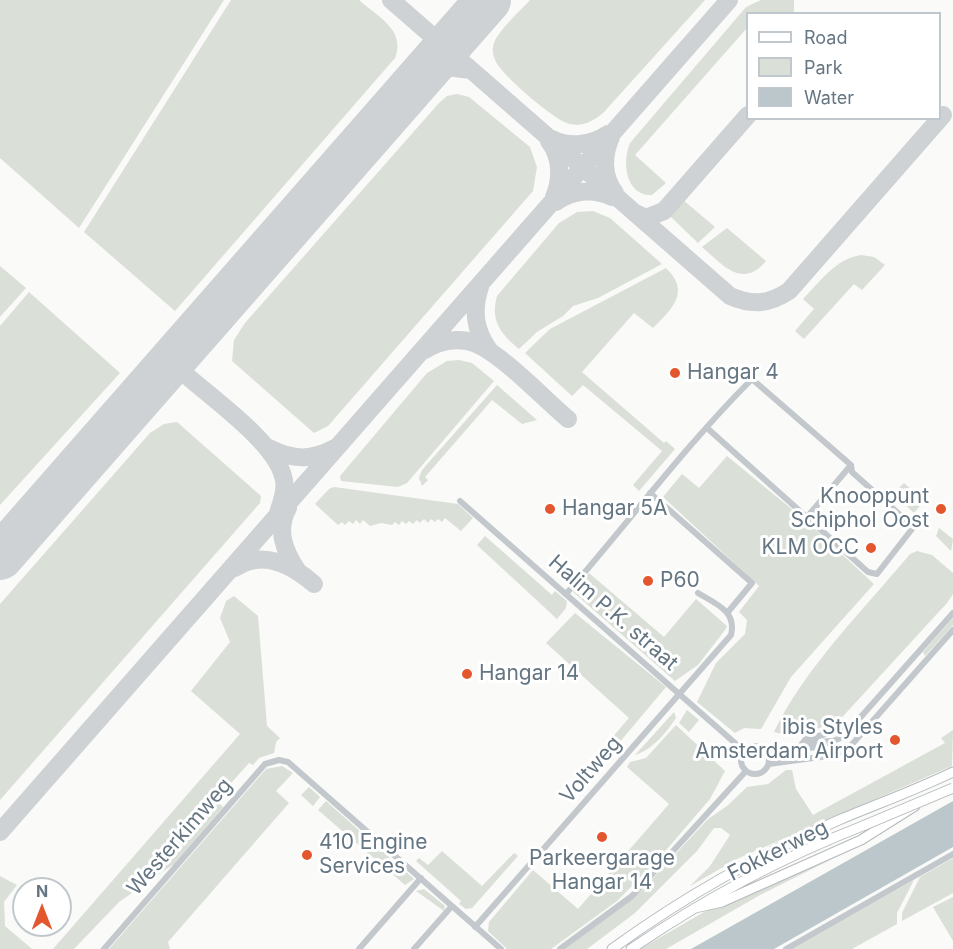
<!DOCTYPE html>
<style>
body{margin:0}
#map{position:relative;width:953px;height:949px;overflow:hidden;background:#fafaf8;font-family:Inter,sans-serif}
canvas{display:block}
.legend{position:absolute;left:746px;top:12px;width:195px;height:108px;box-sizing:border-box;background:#fff;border:2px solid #c1c8cd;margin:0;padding:8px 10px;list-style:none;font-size:18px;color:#657683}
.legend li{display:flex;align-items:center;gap:12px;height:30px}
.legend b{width:30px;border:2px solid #c1c8cd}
.north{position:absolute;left:12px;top:877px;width:60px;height:60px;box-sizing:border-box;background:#fff;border:2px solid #c1c8cd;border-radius:50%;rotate:0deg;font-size:16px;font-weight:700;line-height:24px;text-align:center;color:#657683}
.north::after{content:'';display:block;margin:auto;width:21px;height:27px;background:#e4572e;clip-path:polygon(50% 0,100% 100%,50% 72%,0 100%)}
</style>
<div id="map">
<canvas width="953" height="949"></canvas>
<ul class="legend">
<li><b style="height:8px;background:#fff"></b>Road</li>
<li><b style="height:16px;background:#dadfd7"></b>Park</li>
<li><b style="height:16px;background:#bbc7cb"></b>Water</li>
</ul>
<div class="north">N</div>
</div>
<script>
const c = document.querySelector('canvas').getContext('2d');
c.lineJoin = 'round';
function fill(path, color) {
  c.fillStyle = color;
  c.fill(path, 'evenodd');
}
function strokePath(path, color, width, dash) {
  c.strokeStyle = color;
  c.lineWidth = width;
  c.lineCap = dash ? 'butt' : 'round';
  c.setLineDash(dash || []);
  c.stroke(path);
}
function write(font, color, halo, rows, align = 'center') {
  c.font = font + ' Inter,sans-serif';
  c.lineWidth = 6;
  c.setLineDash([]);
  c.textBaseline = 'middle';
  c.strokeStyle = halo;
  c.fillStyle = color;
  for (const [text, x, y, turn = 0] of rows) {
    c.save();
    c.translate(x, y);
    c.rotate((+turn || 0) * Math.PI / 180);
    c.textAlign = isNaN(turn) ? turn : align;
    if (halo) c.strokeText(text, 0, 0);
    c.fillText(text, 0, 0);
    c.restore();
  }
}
fill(new Path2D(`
 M0 0H224L79 228 0 158Z
 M231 0H359C378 17 406 30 395 58L175 311 84 232Z
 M530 0H705L604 112C595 120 584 127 570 124 555 121 507 79 498 65 494 59 491 51 494 43 498 31 521 10 530 0Z
 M761 0H794V12L748 14 747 28 635 155 666 183 652 195C625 196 622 161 630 143L746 7Z
 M457 94 469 97 530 147 537 167 533 191 328 426 314 433 232 361 234 340 245 323 439 103 447 96Z
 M682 199 715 227 698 243 671 217 672 211Z
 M593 211 610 218 662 264 598 298 573 306 563 316 537 332 519 349C501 334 490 321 497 296L559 223 577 212Z
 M727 228 766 261C742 290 722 264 702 247Z
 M861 255 874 257 885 265 862 290 854 284 804 339 795 331 814 309 803 299C821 281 835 259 861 255Z
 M0 266 26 288 0 317Z
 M666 268C691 292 672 309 653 328L634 313 582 372 664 443 666 441 675 449 639 491 633 485 662 451 583 385 572 396 525 353 550 329Z
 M29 292 120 373 0 505V326Z
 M459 360 472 363 494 381 407 483 398 487 341 481 340 476 427 373 447 361Z
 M497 385 537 420 522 424 492 400 425 477 428 480 422 486 419 478 422 470Z
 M177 422 261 496 260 503 0 800V604L150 433 164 424Z
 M727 456 805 520 874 584 791 677 761 729 744 728 735 733 697 702 716 663 745 634 747 620 739 612 759 586 663 497 682 474 699 488Z
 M904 483 924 501 914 513 893 494Z
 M334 487 458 504 473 518 461 531 445 518 442 522 438 519 435 522 431 519 428 523 424 519 420 523 417 520 413 524 409 521 406 524 402 521 399 525 395 522 392 525 381 523 370 526 363 520 360 524 356 520 353 524 349 521 345 525 342 522 338 525 315 504 329 489Z
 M939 528 953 539 951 551 936 536Z
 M485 536 552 595 555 591 567 601 566 608 557 619 477 545Z
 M917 551 932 555 953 573V594L947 603 835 725 786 735 774 732C803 670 865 608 910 554Z
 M589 573 664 637 696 599 727 626 725 630 698 665 675 681 573 592Z
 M234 596 258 616 267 726 280 738 276 742 274 753 259 758 253 765 249 763 216 800 223 807 174 864 119 902 74 949H53L240 734 191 691 230 642 220 618 226 601Z
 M575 613 666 687 614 749 604 747 629 718 546 643Z
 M953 618V625L925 656 923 652Z
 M687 710 699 720 689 732 679 723Z
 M674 712 676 718C666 733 652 750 635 755Z
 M676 725 725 771 710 799 655 863 617 901 551 949H507L488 931 489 922 533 870 578 909 669 804 627 767 630 762 646 758Z
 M953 730 952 766 739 858 690 886 710 866 730 835 721 828H714L697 851 635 913 587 949H565L641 891 708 819 727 806 747 787 768 784 786 770H792L796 789 813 815 945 743 941 738Z
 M282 766 293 773 276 791 289 803 168 942 170 949H109L266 769Z
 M309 787 320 797 313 806 301 795Z
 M326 801 414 879 405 885 318 810Z
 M850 850 760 895 666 949H640L704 912Z
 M442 851 482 886 514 853 518 856 472 908 466 909 459 904 461 901 416 861 419 858 428 865Z
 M953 858V893L902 921V913L920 877Z
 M0 876 17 885 4 902 5 926 32 949H0Z
 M914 880 897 913V924L852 949H791Z
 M424 889 445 906 444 911 416 891Z
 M953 897V941L933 907Z`), '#dadfd7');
fill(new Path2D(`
 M953 801V847L774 949H691Z`), '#bbc7cb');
strokePath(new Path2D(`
 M391 0 730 296C753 306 769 304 789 291L943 115
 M423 75 446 67 471 70
 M611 137C603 155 602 176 615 193
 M552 139C570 148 591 145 608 134
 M549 141C561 157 562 178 554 197
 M556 202C573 190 594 188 612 197
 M635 213 646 218 664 211 748 115
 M480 287C472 311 475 330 489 350
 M185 346 181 363 186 375
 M425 350C439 341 458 337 474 343 501 353 544 399 568 419
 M157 378 173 371 186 375C213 399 274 442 283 476 287 488 282 501 278 513
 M269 448C293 460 311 461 335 448
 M288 508C276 530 284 550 297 570
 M235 568C262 549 292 565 314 584
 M0 832 729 0`), '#ced2d4', 18);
strokePath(new Path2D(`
 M0 557 488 0`), '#ced2d4', 46);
const primary = new Path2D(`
 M695 908 722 902 861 840 915 806
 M612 949C682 898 760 854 839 820 877 804 916 790 953 772
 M631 949C704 899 783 857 865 825`);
strokePath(primary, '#b5babe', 11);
strokePath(new Path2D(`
 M707 428 868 572 877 574 912 529 908 522 852 472 851 465
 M650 493 752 583 728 612
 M460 501 744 751
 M808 516 851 465
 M566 594C629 522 685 446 752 379L851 465
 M802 744 830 741
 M801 745 806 739 854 727
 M741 760a14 14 0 1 1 28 0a14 14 0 1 1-28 0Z
 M767 752 818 747 843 737 953 613
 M769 764 835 755 847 750 953 630
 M475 927 731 635C737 611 716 604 698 593
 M104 949 265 764 279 760 288 762 501 949
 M359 949 421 878
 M414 949 452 906
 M560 949 632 896 746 771
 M786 949 953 854`), '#c3c8cc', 6);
strokePath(primary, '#fff', 9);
const primaryBridge = new Path2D(`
 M865 825 953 788`);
strokePath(primaryBridge, '#b5babe', 11, []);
strokePath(primaryBridge, '#fff', 9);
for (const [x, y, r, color] of [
 [675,373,6,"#e4572e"],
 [550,509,6,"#e4572e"],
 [941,509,6,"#e4572e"],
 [871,548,6,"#e4572e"],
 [648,581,6,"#e4572e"],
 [467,674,6,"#e4572e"],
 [895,740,6,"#e4572e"],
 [602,837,6,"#e4572e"],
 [307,855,6,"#e4572e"]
]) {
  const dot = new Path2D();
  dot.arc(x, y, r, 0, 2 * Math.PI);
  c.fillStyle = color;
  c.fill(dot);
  strokePath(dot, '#fff', 2);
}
write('21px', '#657683', '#fff', [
 ["Hangar 4",687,373],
 ["Knooppunt",929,497,"right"],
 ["Schiphol Oost",929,521,"right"],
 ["Hangar 5A",562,509],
 ["KLM OCC",859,548,"right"],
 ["P60",660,581],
 ["Hangar 14",479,674],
 ["ibis Styles",883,728,"right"],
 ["Amsterdam Airport",883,752,"right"],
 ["410 Engine",319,843],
 ["Services",319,867],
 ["Parkeergarage",602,859,"center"],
 ["Hangar 14",602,883,"center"]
], 'left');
write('21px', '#657683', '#fff', [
 ["Halim P.K. straat",613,613,41],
 ["Voltweg",591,770,-49],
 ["Westerkimweg",180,837,-49],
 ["Fokkerweg",778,851,-27]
]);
</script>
